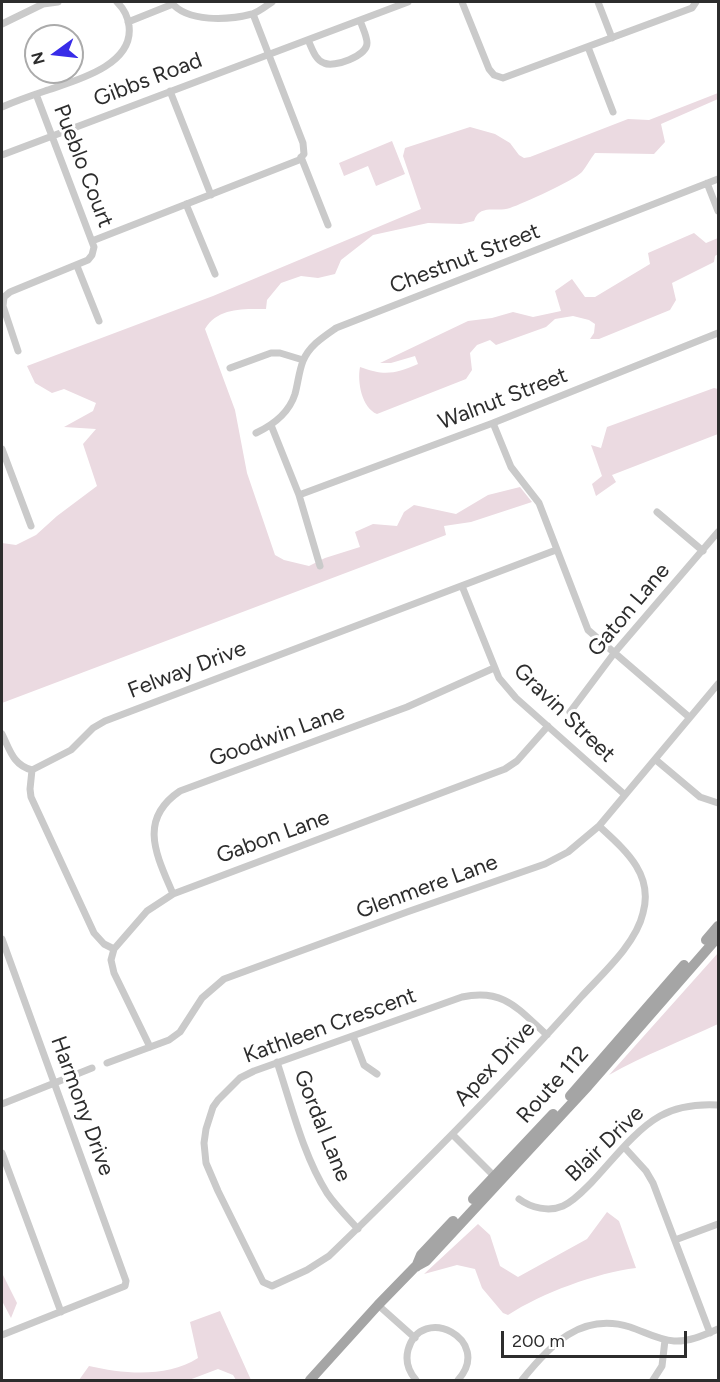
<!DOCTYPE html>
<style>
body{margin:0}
#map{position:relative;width:720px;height:1382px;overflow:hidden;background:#fff;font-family:Figtree,sans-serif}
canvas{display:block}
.frame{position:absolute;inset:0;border:3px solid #2d2d2d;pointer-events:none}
.north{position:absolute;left:24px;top:24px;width:60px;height:60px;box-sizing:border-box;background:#fff;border:2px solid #ababab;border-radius:50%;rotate:255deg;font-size:16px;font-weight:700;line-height:24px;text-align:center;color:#2d2d2d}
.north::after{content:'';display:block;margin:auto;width:21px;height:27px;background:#382ce8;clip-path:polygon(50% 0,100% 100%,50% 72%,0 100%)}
.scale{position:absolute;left:501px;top:1331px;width:186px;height:27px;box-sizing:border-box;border:3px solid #2d2d2d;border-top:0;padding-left:8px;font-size:18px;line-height:21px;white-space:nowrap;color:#2d2d2d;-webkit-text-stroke:4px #fff;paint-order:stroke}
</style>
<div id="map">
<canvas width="720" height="1382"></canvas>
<div class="frame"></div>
<div class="north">N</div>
<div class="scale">200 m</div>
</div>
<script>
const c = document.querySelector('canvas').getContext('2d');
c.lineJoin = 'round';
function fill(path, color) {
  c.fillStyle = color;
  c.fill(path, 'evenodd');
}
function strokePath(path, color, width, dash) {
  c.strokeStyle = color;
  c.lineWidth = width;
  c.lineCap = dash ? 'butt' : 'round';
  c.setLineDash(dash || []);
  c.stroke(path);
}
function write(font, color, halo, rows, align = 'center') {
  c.font = font + ' Figtree,sans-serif';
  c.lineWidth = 6;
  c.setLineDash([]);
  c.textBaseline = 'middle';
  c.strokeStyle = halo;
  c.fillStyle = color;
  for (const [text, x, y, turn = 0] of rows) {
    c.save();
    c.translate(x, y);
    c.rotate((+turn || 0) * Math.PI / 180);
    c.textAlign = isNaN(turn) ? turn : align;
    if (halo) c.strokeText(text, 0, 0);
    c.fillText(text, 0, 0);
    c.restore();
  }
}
fill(new Path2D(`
 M718 93V99L661 124 665 142 654 154 595 153C590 159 587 166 582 172 573 181 524 203 510 208 497 213 480 203 474 221L461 224 428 223 373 235 341 260 335 274 318 278 301 276 281 283 267 300 266 309C244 309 218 307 205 329L235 410 247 473 275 555 284 560 309 566 325 558 360 547 355 532 373 524 397 526 404 512 414 505 456 514 488 495 520 487 532 502 471 522 444 526 446 535 2 703V543L16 545 36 535 57 516 97 486 83 444 96 429 64 427 93 411 96 403 64 389 52 393 35 383 27 366 213 296 421 209 403 156 405 148 470 127 495 134 510 143 519 155 524 158 530 157 628 119 649 120Z
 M392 141 405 174 376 186 368 166 344 176 339 163Z
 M694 233 706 243 718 238V254L715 256 714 262 672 283 676 300 670 310 599 339H590L594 333 595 324 589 320 573 316 555 319 546 327 496 345 490 340 477 345 470 353 472 370 466 379 377 414C362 408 357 382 360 367 384 376 395 374 418 364L415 356 391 363H380L468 321 492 318 513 312 533 317 561 311 555 291 572 279 585 297H595L650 264 648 253Z
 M714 388 718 389V434L612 475 616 482 596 496 592 484 602 476 591 445 601 448 607 427Z
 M718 953V1024C682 1041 644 1055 609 1075Z
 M607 1212 619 1221 636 1268C596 1273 542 1293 508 1315L503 1313 482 1288 475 1269 457 1265 424 1274 478 1224 490 1235 500 1266 518 1277 587 1239Z
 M2 1273 17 1303 11 1318 2 1301Z
 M220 1311 251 1380H236L233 1375 218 1369 189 1380H79L89 1366C124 1374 167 1378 198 1358L190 1322Z`), '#ebdae1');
strokePath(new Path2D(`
 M171 2C187 23 229 20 252 14 259 12 266 6 272 2
 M462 2 489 69 494 75 503 78 692 8 696 2
 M598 2 612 38
 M128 22 173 4
 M2 24 43 4 58 2
 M308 40C312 48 315 60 324 63 334 68 367 56 367 43 367 36 362 27 360 20
 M588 47 613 112
 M170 91 211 195
 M2 107C16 101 30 96 45 91 74 81 134 66 129 26 128 16 124 9 117 2
 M2 155 408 2
 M301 157 328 225
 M707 183 718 211
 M186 204 215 274
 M92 241 299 160 304 154 303 143 253 14
 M77 266 99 321
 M18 351 3 306 4 297 10 292 88 260 92 255 94 247 36 94
 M230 368 271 353H280L303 360
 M493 423 511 467 539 503 588 630 689 717
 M271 425 299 495 320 566
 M256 433C273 425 289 413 295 394 298 383 299 371 303 361 309 346 323 337 336 328L718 179
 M2 449 31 526
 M299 495 493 423 718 333
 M657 512 703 551
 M462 586 499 678 516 698 624 794
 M570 712 615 652 718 532
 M2 734C10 750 13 765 32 770
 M656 760 700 797 718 803
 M173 894C157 856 137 820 180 791L407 707 494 668
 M2 939 126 1281 125 1286 2 1335
 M114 949 104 944 94 933 31 797 30 789 32 770 71 750 93 728 105 721 556 550
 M547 1035C518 1009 504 988 462 997L254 1071 240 1078 218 1100 213 1107 206 1129 204 1143 206 1163 218 1191 263 1282 272 1286 307 1270 329 1256C416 1172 501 1087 581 997 602 974 636 944 643 913 654 874 625 850 599 826
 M353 1036 364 1065 377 1074
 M150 1047 114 973 111 960 114 949 147 911 173 894 505 769 517 761 548 726
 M277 1062C291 1104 303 1155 327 1193 336 1206 347 1217 358 1229
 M107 1063 169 1040 180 1032 202 998 224 979 407 912 545 864 568 852 599 826 718 684
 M2 1104 92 1068
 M453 1135 496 1178
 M625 1148 646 1171 653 1183 710 1333
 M2 1153 61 1312
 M519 1199C531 1208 549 1212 563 1206 574 1201 583 1191 591 1183 612 1161 635 1130 660 1116 678 1106 699 1104 718 1105
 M675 1240 718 1224
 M378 1305 415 1338
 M416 1380C409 1372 405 1362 408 1350 421 1302 494 1340 458 1380
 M522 1380C550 1345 581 1312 630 1327 645 1332 658 1340 674 1341 689 1342 704 1335 718 1329
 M653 1380 662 1366 665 1340`), '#cacaca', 7);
strokePath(new Path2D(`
 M706 940 718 926
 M570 1096 684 965
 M473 1199 553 1114
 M416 1267 421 1255 453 1221
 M310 1380 378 1305 415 1267 426 1261 588 1086 718 937`), '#a5a5a5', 10);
write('22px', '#2d2d2d', '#fff', [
 ["Gibbs Road",148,80,-21],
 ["Pueblo Court",83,166,69],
 ["Chestnut Street",465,259,-21],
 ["Walnut Street",503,399,-21],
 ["Gaton Lane",629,610,-50],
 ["Felway Drive",187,670,-21],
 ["Gravin Street",564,713,44],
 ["Goodwin Lane",277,736,-20],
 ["Gabon Lane",273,837,-20],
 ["Glenmere Lane",427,887,-20],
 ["Kathleen Crescent",330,1026,-20],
 ["Apex Drive",495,1064,-47],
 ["Route 112",553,1085,-48],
 ["Harmony Drive",82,1106,70],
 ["Gordal Lane",322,1126,68],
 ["Blair Drive",605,1144,-44]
]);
</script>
